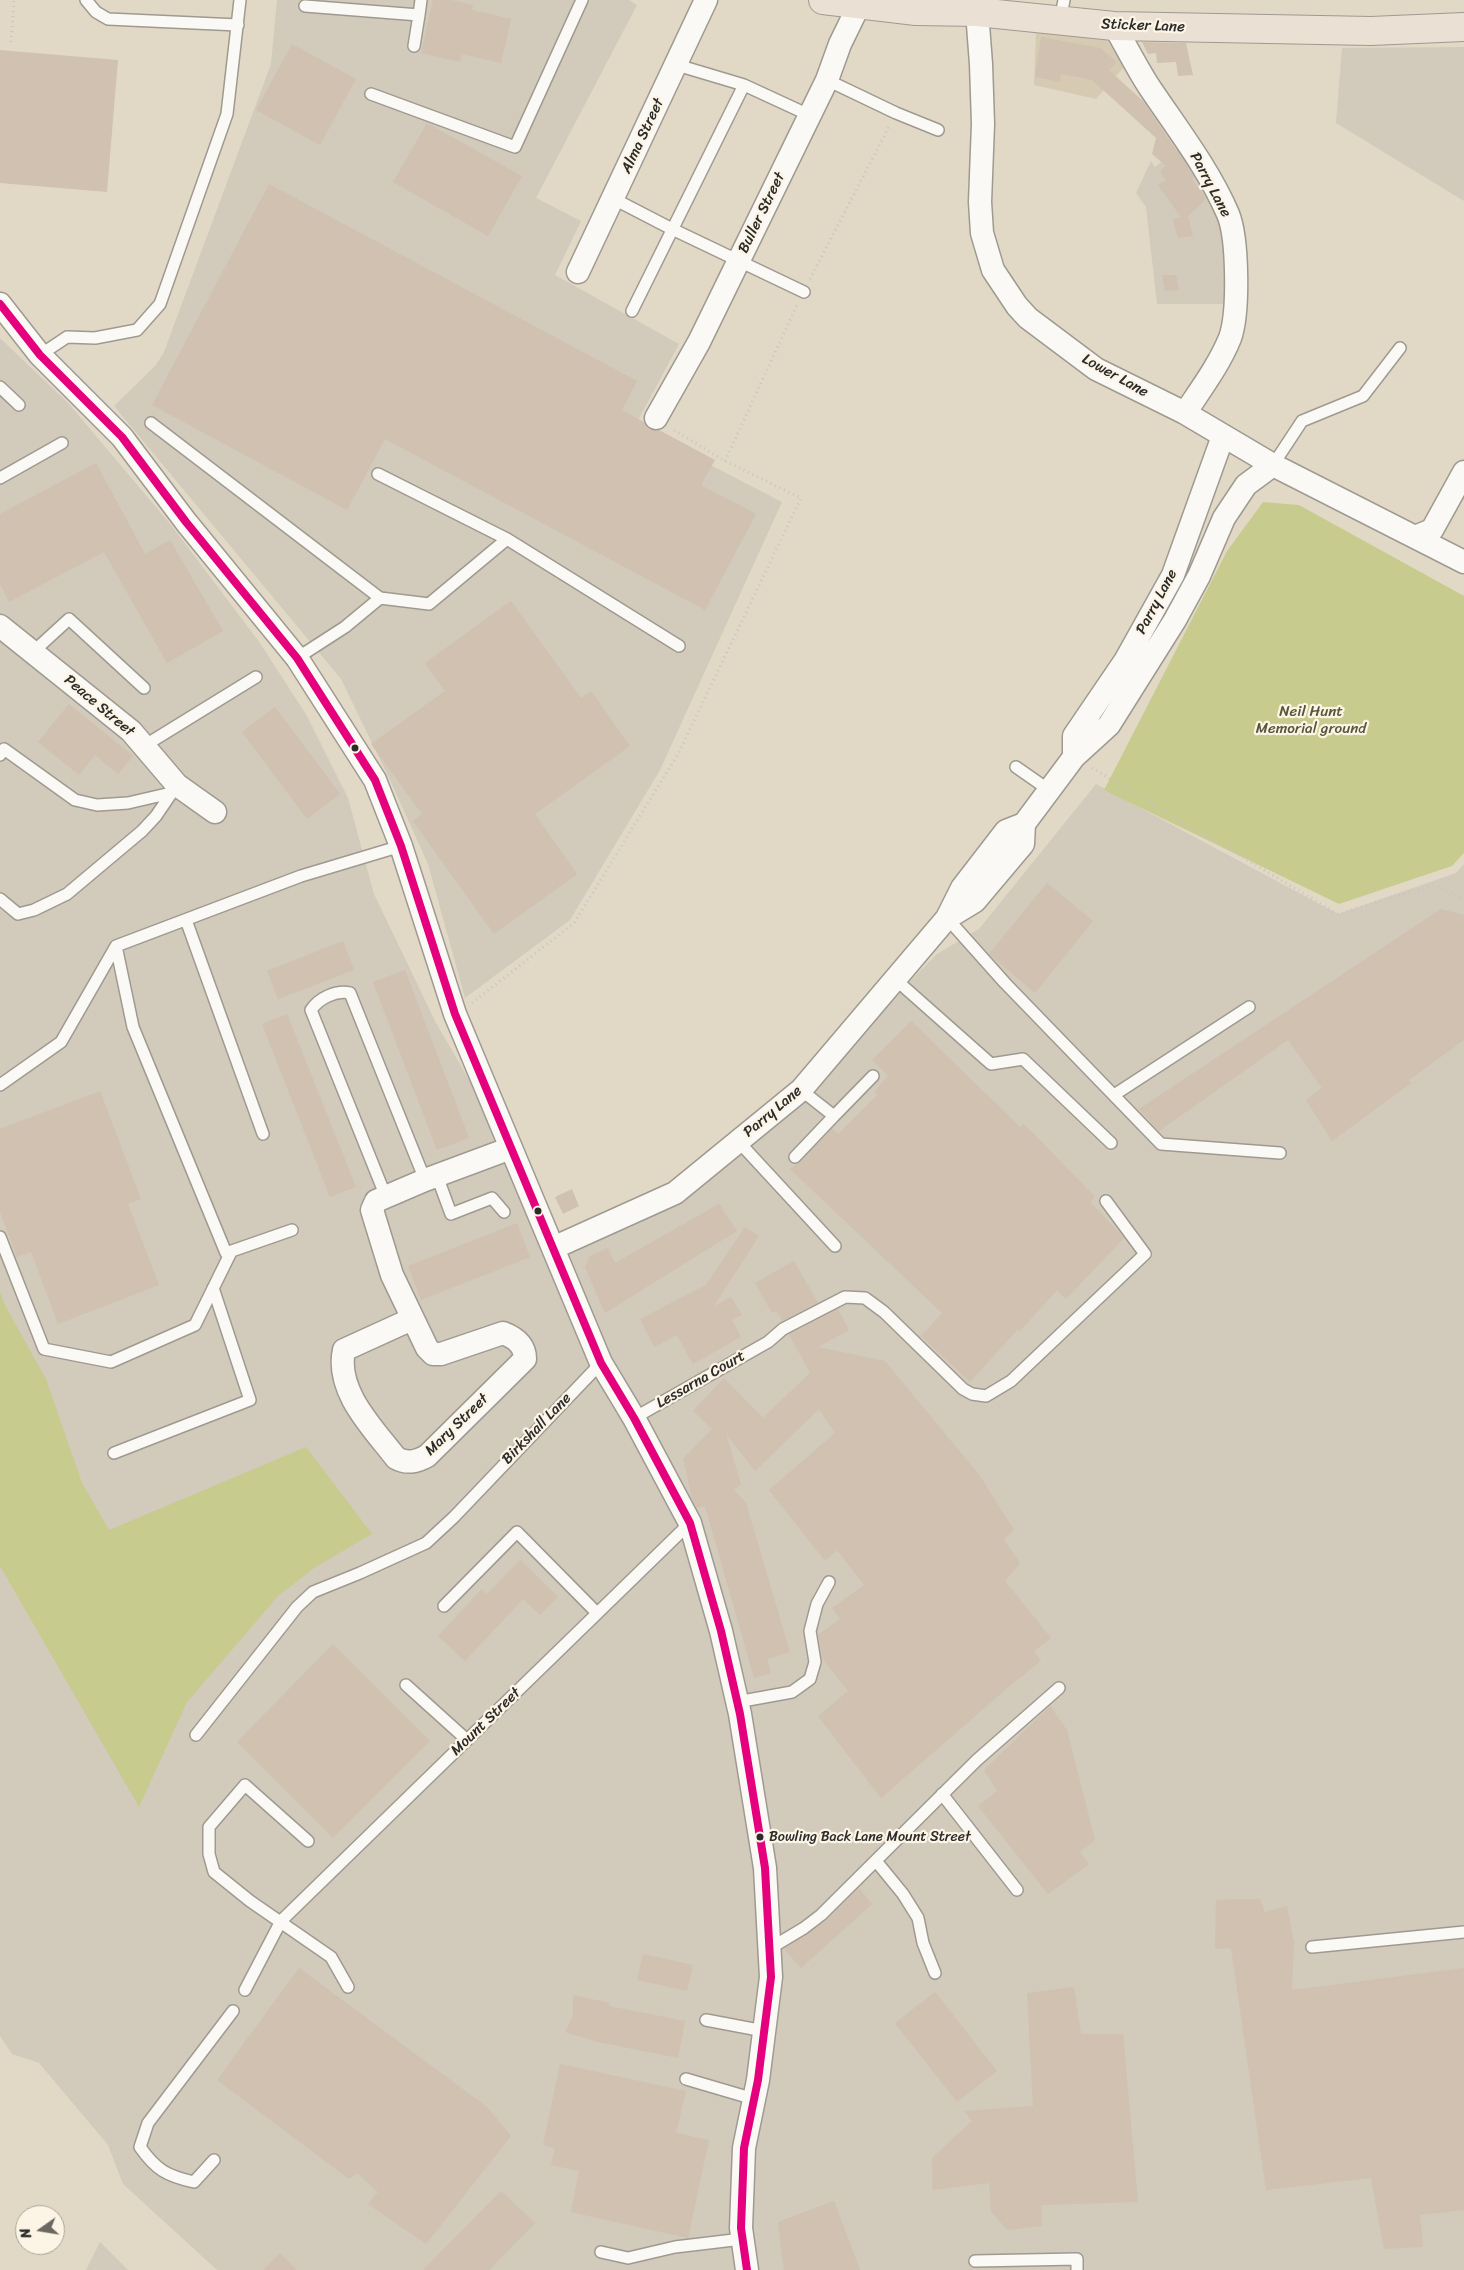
<!DOCTYPE html>
<style>
body{margin:0}
#map{position:relative;width:1464px;height:2270px;overflow:hidden;background:#e1d9c6;font-family:Sriracha,sans-serif}
canvas{display:block}
.north{position:absolute;left:15px;top:2205px;width:50px;height:50px;box-sizing:border-box;background:#fcf5e5;border:1px solid #a8a49b;border-radius:50%;rotate:257deg;font-size:14px;font-weight:700;line-height:20px;text-align:center;color:#2b2b2b}
.north::after{content:'';display:block;margin:auto;width:18px;height:22px;background:#6b6861;clip-path:polygon(50% 0,100% 100%,50% 72%,0 100%)}
</style>
<div id="map">
<canvas width="1464" height="2270"></canvas>
<div class="north">N</div>
</div>
<script>
const c = document.querySelector('canvas').getContext('2d');
c.lineJoin = 'round';
function fill(path, color) {
  c.fillStyle = color;
  c.fill(path, 'evenodd');
}
function strokePath(path, color, width, dash) {
  c.strokeStyle = color;
  c.lineWidth = width;
  c.lineCap = dash ? 'butt' : 'round';
  c.setLineDash(dash || []);
  c.stroke(path);
}
function write(font, color, halo, rows, align = 'center') {
  c.font = font + ' Sriracha,sans-serif';
  c.lineWidth = 4.5;
  c.setLineDash([]);
  c.textBaseline = 'middle';
  c.strokeStyle = halo;
  c.fillStyle = color;
  for (const [text, x, y, turn = 0] of rows) {
    c.save();
    c.translate(x, y);
    c.rotate((+turn || 0) * Math.PI / 180);
    c.textAlign = isNaN(turn) ? turn : align;
    if (halo) c.strokeText(text, 0, 0);
    c.fillText(text, 0, 0);
    c.restore();
  }
}
fill(new Path2D(`
 M1036 32 1103 35 1125 66 1096 99 1034 85Z`), '#d7cab3');
fill(new Path2D(`
 M277 0H629L637 5 536 198 581 221 555 275 679 344 635 426 782 502 660 770 570 920 465 998 428 864 390 780 341 679 114 406 156 365 164 352 271 64Z
 M1464 47V201L1336 123 1342 48Z
 M1181 146 1209 189 1225 239 1226 304H1157L1146 207 1136 193 1151 161 1155 167Z
 M0 338 69 404 171 525 260 643 307 716 348 798 374 894 435 1021 483 1104 553 1248 675 1193 801 1090 937 954 979 929 1096 784 1338 914 1456 873 1464 864V2270H217L123 2184 108 2145 39 2063 12 2054 0 2036Z
 M100 2242 128 2270H86Z`), '#d2cabb');
fill(new Path2D(`
 M1263 502 1299 505 1464 596V853L1452 866 1339 904 1104 790 1227 551Z
 M0 1292 6 1307 46 1379 82 1483 109 1530 306 1447 372 1534 314 1568 278 1596 187 1702 139 1807 0 1566Z`), '#c8cb8e');
fill(new Path2D(`
 M433 0H451L473 5 472 10 511 19 501 63 462 54 460 62 421 53Z
 M1041 37 1100 48 1117 62 1109 70 1144 102 1182 158 1194 177 1192 179 1206 199 1188 216 1193 236 1178 238 1173 220 1181 217 1158 185 1166 180 1160 171 1166 166 1152 154 1156 138 1092 80 1061 74 1060 82 1035 77Z
 M1142 42 1186 43 1193 75 1178 76 1176 62 1157 63 1156 53 1148 54Z
 M292 44 356 79 320 145 256 110Z
 M0 50 118 60 107 192 0 183Z
 M427 123 522 176 488 236 393 182Z
 M269 184 637 381 622 410 644 422 650 430H659L715 460 701 485 756 514 705 610 385 439 347 510 152 405Z
 M1162 275H1176L1179 290 1165 291Z
 M96 463 145 554 170 540 223 631 167 663 104 552 9 602 0 584V514Z
 M511 601 581 698 591 691 630 746 535 814 577 874 494 934 413 821 422 814 371 744 445 691 425 663Z
 M69 704 133 756 118 774 95 755 79 775 38 742Z
 M275 707 340 794 307 819 242 732Z
 M1047 883 1093 921 1035 993 989 954Z
 M1441 909 1464 915V1040L1409 1080 1411 1083 1332 1141 1306 1100 1322 1088 1288 1040 1159 1131 1139 1109Z
 M343 941 354 970 278 999 267 971Z
 M405 970 469 1138 437 1150 373 982Z
 M287 1014 356 1187 330 1197 262 1024Z
 M911 1021 1020 1127 1023 1124 1033 1133 1095 1197 1090 1202 1124 1238 1066 1299 1057 1290 1020 1331 1017 1330 970 1382 921 1336 942 1313 790 1169 800 1162 832 1129 838 1134 878 1094 874 1092 888 1076 872 1060Z
 M100 1091 141 1199 128 1204 159 1285 58 1324 31 1252 17 1257 0 1212V1129Z
 M572 1189 579 1206 563 1214 555 1197Z
 M719 1204 737 1231 605 1313 585 1267 590 1256 608 1248 615 1263Z
 M517 1223 530 1257 421 1300 408 1266Z
 M745 1227 759 1236 714 1306 731 1297 742 1315 732 1320 741 1337 693 1364 677 1335 654 1347 640 1319 706 1285Z
 M794 1261 818 1303 782 1321 780 1317 782 1315 779 1316 777 1311 772 1313 755 1283Z
 M838 1309 849 1330 818 1347 885 1361 980 1476 1014 1530 1004 1539 1020 1563 1005 1581 1051 1638 1034 1651 1041 1661 1012 1684 881 1798 818 1716 848 1691 822 1658 818 1635 840 1619 832 1608 864 1585 837 1550 825 1561 769 1490 835 1433 819 1409 755 1471 726 1434 741 1484 734 1490 746 1503 790 1652 767 1659 771 1673 754 1678 705 1506 697 1508 692 1498 683 1459 712 1429 693 1411 724 1378 763 1418 810 1373 789 1334Z
 M520 1560 558 1597 540 1615 523 1599 465 1661 438 1636 482 1589 487 1594Z
 M333 1644 430 1741 333 1838 237 1742Z
 M1050 1706 1067 1730 1095 1840 1080 1852 1089 1864 1048 1894 978 1806 997 1791 984 1770Z
 M859 1888 872 1904 801 1968 784 1949 826 1921Z
 M1260 1899 1265 1912 1287 1906 1294 1942 1292 1990 1464 1968V2210L1420 2215 1423 2247 1384 2249 1371 2178 1266 2190 1231 1948 1215 1949 1216 1900Z
 M643 1954 693 1965 687 1991 637 1980Z
 M299 1968 487 2107 511 2136 426 2244 368 2204 378 2192 357 2173 349 2179 217 2080Z
 M1074 1987 1081 2034H1123L1138 2202 1041 2205 1042 2226 1007 2230 991 2211 989 2183 933 2190 932 2158 972 2121 964 2111 1033 2106 1027 1993Z
 M935 1992 997 2071 957 2102 895 2023Z
 M573 1995 609 2003V2006L685 2021 678 2058 598 2042 565 2032 573 2016Z
 M560 2064 686 2091 676 2133 709 2140 688 2238 571 2212 579 2171 551 2165 555 2148 543 2145Z
 M501 2191 535 2223 489 2270H423Z
 M834 2201 860 2270H784L778 2222Z
 M280 2253 297 2270H263Z`), '#d0c1b1');
const service = new Path2D(`
 M86 0 96 12 108 19 238 25
 M305 6 419 15 421 0
 M1060 21 1064 0
 M414 46 419 15
 M677 65 744 85 809 115
 M827 80 896 113 938 130
 M371 94 515 147 582 0
 M614 199 672 229 804 292
 M632 311 744 85
 M40 355 67 337 95 338 137 330 160 304 227 114 240 0
 M0 387 19 405
 M151 423 380 598
 M1273 465 1302 421 1363 396 1400 348
 M378 474 507 539
 M0 478 62 443
 M33 652 69 619 144 688
 M297 658 345 627 380 598 429 604 507 539 679 646
 M144 746 256 677
 M0 755 4 749 75 800 97 805 128 803 171 793
 M1016 767 1049 790
 M0 899 18 914 34 910 67 894 142 831 156 816 177 785
 M947 918 1005 983 1161 1144 1280 1153
 M186 920 263 1134
 M116 946 133 1027 226 1253 292 1230
 M895 979 991 1064 1023 1059 1111 1143
 M0 1085 61 1042 116 946 301 876 401 846
 M1114 1095 1249 1007
 M834 1116 873 1076
 M738 1141 835 1246
 M795 1157 834 1116 801 1090
 M437 1176 451 1214 492 1198 504 1212
 M386 1197 311 1010C319 998 336 990 350 993L425 1180
 M0 1237 44 1349 111 1362 195 1325 231 1252
 M634 1418 768 1342 783 1329 845 1297 865 1298 884 1312 963 1389 972 1394 986 1396 1011 1381 1145 1254 1106 1201
 M114 1453 250 1400 213 1288
 M444 1606 517 1532 597 1613
 M406 1685 467 1740
 M737 1702 792 1692 810 1679 815 1662 810 1631 817 1604 829 1582
 M196 1735 297 1607 313 1592 360 1573 426 1543 454 1517 601 1363
 M942 1794 1017 1890
 M308 1841 245 1785 209 1827V1854L214 1872 250 1901 331 1957 348 1987
 M876 1861 903 1894 918 1918 923 1943 935 1973
 M1312 1947 1464 1932
 M769 1949 804 1928 821 1915 977 1760 1059 1688
 M245 1990 281 1921 690 1523
 M706 2020 764 2031
 M686 2079 754 2099
 M214 2160 194 2182C167 2176 156 2170 140 2147L148 2123 233 2011
 M601 2252 628 2258 675 2247 742 2239
 M975 2261 1077 2259V2270`);
const minor = new Path2D(`
 M977 12 981 64 983 124 980 202 982 233 993 270 1017 306 1028 318 1096 369 1185 413 1273 465 1464 562
 M1114 26C1127 47 1138 71 1152 91 1179 131 1209 170 1228 214 1238 238 1239 313 1230 338 1219 365 1201 389 1185 413
 M578 272 706 0
 M0 304 40 355 122 437 186 522 297 658 375 780 401 846 455 1014 601 1363 634 1418 690 1523 721 1631 740 1714 765 1868 771 1977 758 2080 744 2148 741 2228 747 2270
 M656 418 699 342 827 80 840 44 860 3
 M1415 537 1432 530 1464 472
 M0 626 131 731 177 785 215 812
 M1074 757V736L1125 661 1173 575 1223 436
 M947 918 975 901 1023 844 1024 824 1074 757 1109 725 1175 620 1199 576 1224 518 1246 485 1273 465
 M553 1248 675 1193 801 1090 947 918 962 888 1006 831 1024 824
 M412 1319 344 1350C335 1391 373 1428 396 1458 407 1464 416 1462 427 1456L525 1359C525 1345 516 1338 503 1333L441 1354H433L427 1348 392 1275 372 1210 376 1201 425 1180 511 1148`);
const trunk = new Path2D(`
 M823 0 916 11 977 12 1114 26 1371 31 1464 27`);
strokePath(service, '#9f9a90', 14);
strokePath(minor, '#9f9a90', 25);
strokePath(trunk, '#9f9a90', 30);
strokePath(new Path2D(`
 M11 42 14 0
 M810 279 890 125
 M725 461 797 305
 M1092 768 1338 914 1434 885 1464 899
 M472 1003 574 923 678 754 801 498 725 461 672 429`), '#c8c5c1', 3, [1, 4]);
strokePath(service, '#faf9f6', 11);
strokePath(minor, '#faf9f6', 22);
strokePath(trunk, '#eae1d4', 28);
strokePath(new Path2D(`
 M0 304 40 355 122 437 186 522 297 658 375 780 401 846 455 1014 601 1363 634 1418 690 1523 721 1631 740 1714 765 1868 771 1977 758 2080 744 2148 741 2228 747 2270`), '#e5007d', 8);
for (const [x, y, r, color] of [
 [355,748,4.5,"#2b2b2b"],
 [538,1211,4.5,"#2b2b2b"],
 [760,1837,4.5,"#2b2b2b"]
]) {
  const dot = new Path2D();
  dot.arc(x, y, r, 0, 2 * Math.PI);
  c.fillStyle = color;
  c.fill(dot);
  strokePath(dot, '#fcf5e5', 2);
}
write('14px', '#2b2b2b', '#fcf5e5', [
 ["Bowling Back Lane Mount Street",769,1837]
], 'left');
write('15px', '#2b2b2b', '#fcf5e5', [
 ["Sticker Lane",1143,26,2],
 ["Alma Street",643,136,-65],
 ["Parry Lane",1210,185,62],
 ["Buller Street",762,213,-64],
 ["Lower Lane",1115,376,29],
 ["Parry Lane",1157,602,-62],
 ["Peace Street",99,706,40],
 ["Parry Lane",773,1112,-40],
 ["Lessarna Court",701,1380,-30],
 ["Mary Street",457,1425,-44],
 ["Birkshall Lane",537,1429,-46],
 ["Mount Street",486,1722,-44]
]);
write('15px', '#54573b', '#fcf5e5', [
 ["Neil Hunt",1311,712],
 ["Memorial ground",1311,729]
]);
</script>
